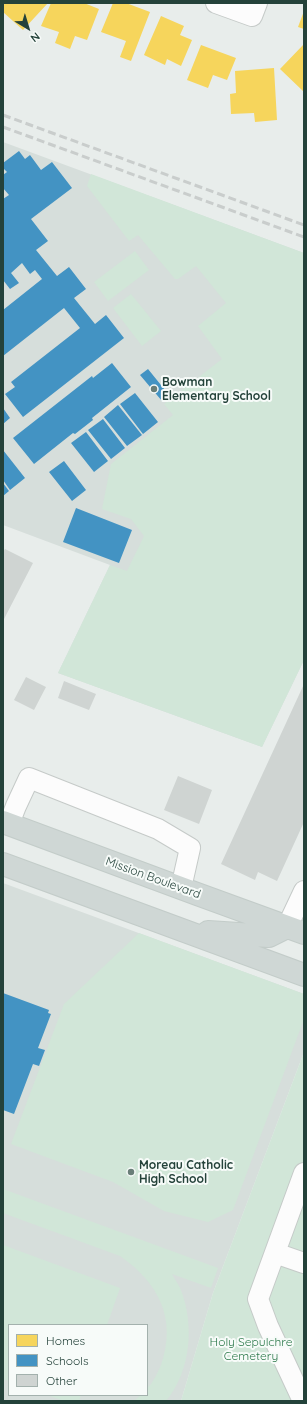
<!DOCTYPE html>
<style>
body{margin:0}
#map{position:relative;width:307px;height:1404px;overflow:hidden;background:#e8edeb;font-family:Quicksand,sans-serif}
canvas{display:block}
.frame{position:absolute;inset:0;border:4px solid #24423a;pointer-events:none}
.legend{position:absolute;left:8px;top:1324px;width:140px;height:72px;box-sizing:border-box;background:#f7fbf9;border:1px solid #a3b1ad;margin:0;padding:5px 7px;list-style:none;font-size:12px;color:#24423a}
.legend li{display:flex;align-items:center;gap:8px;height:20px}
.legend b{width:20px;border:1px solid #a3b1ad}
.north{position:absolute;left:8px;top:8px;width:40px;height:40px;-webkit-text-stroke:3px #f7fbf9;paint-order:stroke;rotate:142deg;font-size:11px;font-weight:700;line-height:16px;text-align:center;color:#24423a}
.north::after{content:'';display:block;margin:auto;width:14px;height:18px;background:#24423a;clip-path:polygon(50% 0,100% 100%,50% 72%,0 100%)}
</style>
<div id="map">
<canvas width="307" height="1404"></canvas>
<div class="frame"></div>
<ul class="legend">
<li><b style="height:11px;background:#f6d55c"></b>Homes</li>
<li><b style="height:11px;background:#4393c3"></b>Schools</li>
<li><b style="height:11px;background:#cfd4d2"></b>Other</li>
</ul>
<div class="north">N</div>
</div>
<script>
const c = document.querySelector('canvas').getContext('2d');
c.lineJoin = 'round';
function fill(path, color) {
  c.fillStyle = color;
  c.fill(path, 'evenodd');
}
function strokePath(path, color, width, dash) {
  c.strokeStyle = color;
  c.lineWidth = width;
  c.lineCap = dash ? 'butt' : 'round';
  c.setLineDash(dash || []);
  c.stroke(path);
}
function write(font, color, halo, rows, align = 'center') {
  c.font = font + ' Quicksand,sans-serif';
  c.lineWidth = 4;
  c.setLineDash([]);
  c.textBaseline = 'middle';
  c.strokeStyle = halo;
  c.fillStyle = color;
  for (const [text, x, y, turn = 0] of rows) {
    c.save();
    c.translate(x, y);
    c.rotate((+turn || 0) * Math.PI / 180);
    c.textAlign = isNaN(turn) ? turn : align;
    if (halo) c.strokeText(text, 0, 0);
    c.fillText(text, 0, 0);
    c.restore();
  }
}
fill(new Path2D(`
 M3 142 304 253V660L262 747 58 673 110 565 3 525Z
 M3 883 304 994V1052L213 1293 181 1401H3ZM9 1325H147V1395H9Z`), '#d6dedb');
fill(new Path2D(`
 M91 174 304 253V660L262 747 58 673 110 565 127 571 144 536 131 519 102 509 111 464 173 415 164 404 222 359 198 326 226 303 196 266 178 279H175L138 235 129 241 87 186Z
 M135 251 149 270 108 301 94 282Z
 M131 294 161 331 142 346 113 308Z
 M139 933 304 994V1019L233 1210 208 1222 164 1211 113 1182 11 1144 64 1004Z
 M304 1052V1401H181L213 1293Z
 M3 1189 218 1268 211 1288 172 1274C174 1279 178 1283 180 1288 195 1324 191 1371 166 1401H134L141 1395H147C147 1393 146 1391 147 1389 147 1388 150 1385 151 1384 155 1378 158 1372 161 1365 177 1319 159 1283 120 1256L3 1213Z
 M3 1245 120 1288 107 1325H9V1381L3 1379Z
 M47 1395H81L79 1401H64Z`), '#d1e6d8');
fill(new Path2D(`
 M3 3H48L23 30 3 12Z
 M51 3H84L99 9 87 40 75 36 70 49 55 43 59 32 41 26Z
 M113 3H126L150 12 131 61 120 57 126 41 101 32Z
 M304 11V29L298 27Z
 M161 16 184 26 180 35 192 40 181 66 167 59 165 65 144 55Z
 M304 44V92L280 69Z
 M201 45 236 58 227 80 213 75 208 88 187 80Z
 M274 68 277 120 255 122 254 113 231 114 230 94 236 93 235 71Z`), '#f6d55c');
fill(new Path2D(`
 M19 151 25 159 30 155 41 170 52 162 72 188 31 219 48 241 36 250 57 276 69 267 86 289 74 298 95 324 106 315 124 338 23 417 5 394 15 387 11 382 80 328 64 308 3 356V310L42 279 35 270 30 274 22 263 11 273 19 283 10 289 3 280V230L4 229 3 227V199L9 195 3 188V175L7 172 3 168V163Z
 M112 363 131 387 92 418 93 420 75 434 73 433 34 464 13 438 92 376 93 378Z
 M148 369 169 395 162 401 140 375Z
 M135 393 158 422 143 434 120 404Z
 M118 405 142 435 127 446 104 417Z
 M3 408 10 418 3 424Z
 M103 419 125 448 111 459 88 430Z
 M86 432 108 461 94 472 71 443Z
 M3 450 25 478 10 490 3 480Z
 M64 461 86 490 72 501 49 472Z
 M3 483 9 491 3 496Z
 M76 508 132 530 119 563 63 542Z
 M3 993 49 1010 48 1013 51 1014 38 1048 45 1050 39 1066 33 1064 14 1114 3 1110Z`), '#4393c3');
fill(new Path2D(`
 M5 549 33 563 3 621V552Z
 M26 677 46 687 34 710 14 700Z
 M64 681 96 694 89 710 58 698Z
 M304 684V822L277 881 258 872 255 880 221 864Z
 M178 776 212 790 199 824 164 810Z`), '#cfd4d2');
const minor = new Path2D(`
 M216 3 252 16 257 3
 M9 824 16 806 29 778 158 829 190 848 181 888
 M287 927 304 891
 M275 1253 304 1263
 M303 1401 268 1326 258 1299 304 1173`);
const major = new Path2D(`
 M3 822 197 894 304 933
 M3 864 304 975
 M208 932 269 936 287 927`);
strokePath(minor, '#c5cac8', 22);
strokePath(major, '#c3ccc9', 24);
strokePath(minor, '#fcfcfc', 20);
strokePath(major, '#cfd7d5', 22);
strokePath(new Path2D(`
 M3 115 304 225
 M3 127 304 237`), '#c9cdcc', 3, [8, 4]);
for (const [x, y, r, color] of [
 [154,389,4,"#697e78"],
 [131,1172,4,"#697e78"]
]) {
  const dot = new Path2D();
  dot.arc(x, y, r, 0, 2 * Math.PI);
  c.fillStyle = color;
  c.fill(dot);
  strokePath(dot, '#f7fbf9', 1.5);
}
write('bold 12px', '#24423a', '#f7fbf9', [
 ["Bowman",162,382],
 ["Elementary School",162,396],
 ["Moreau Catholic",139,1165],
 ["High School",139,1179]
], 'left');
write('12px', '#24423a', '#f7fbf9', [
 ["Mission Boulevard",153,878,20]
]);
write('12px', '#2d7a4b', '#f7fbf9', [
 ["Holy Sepulchre",251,1342],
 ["Cemetery",251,1356]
]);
</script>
